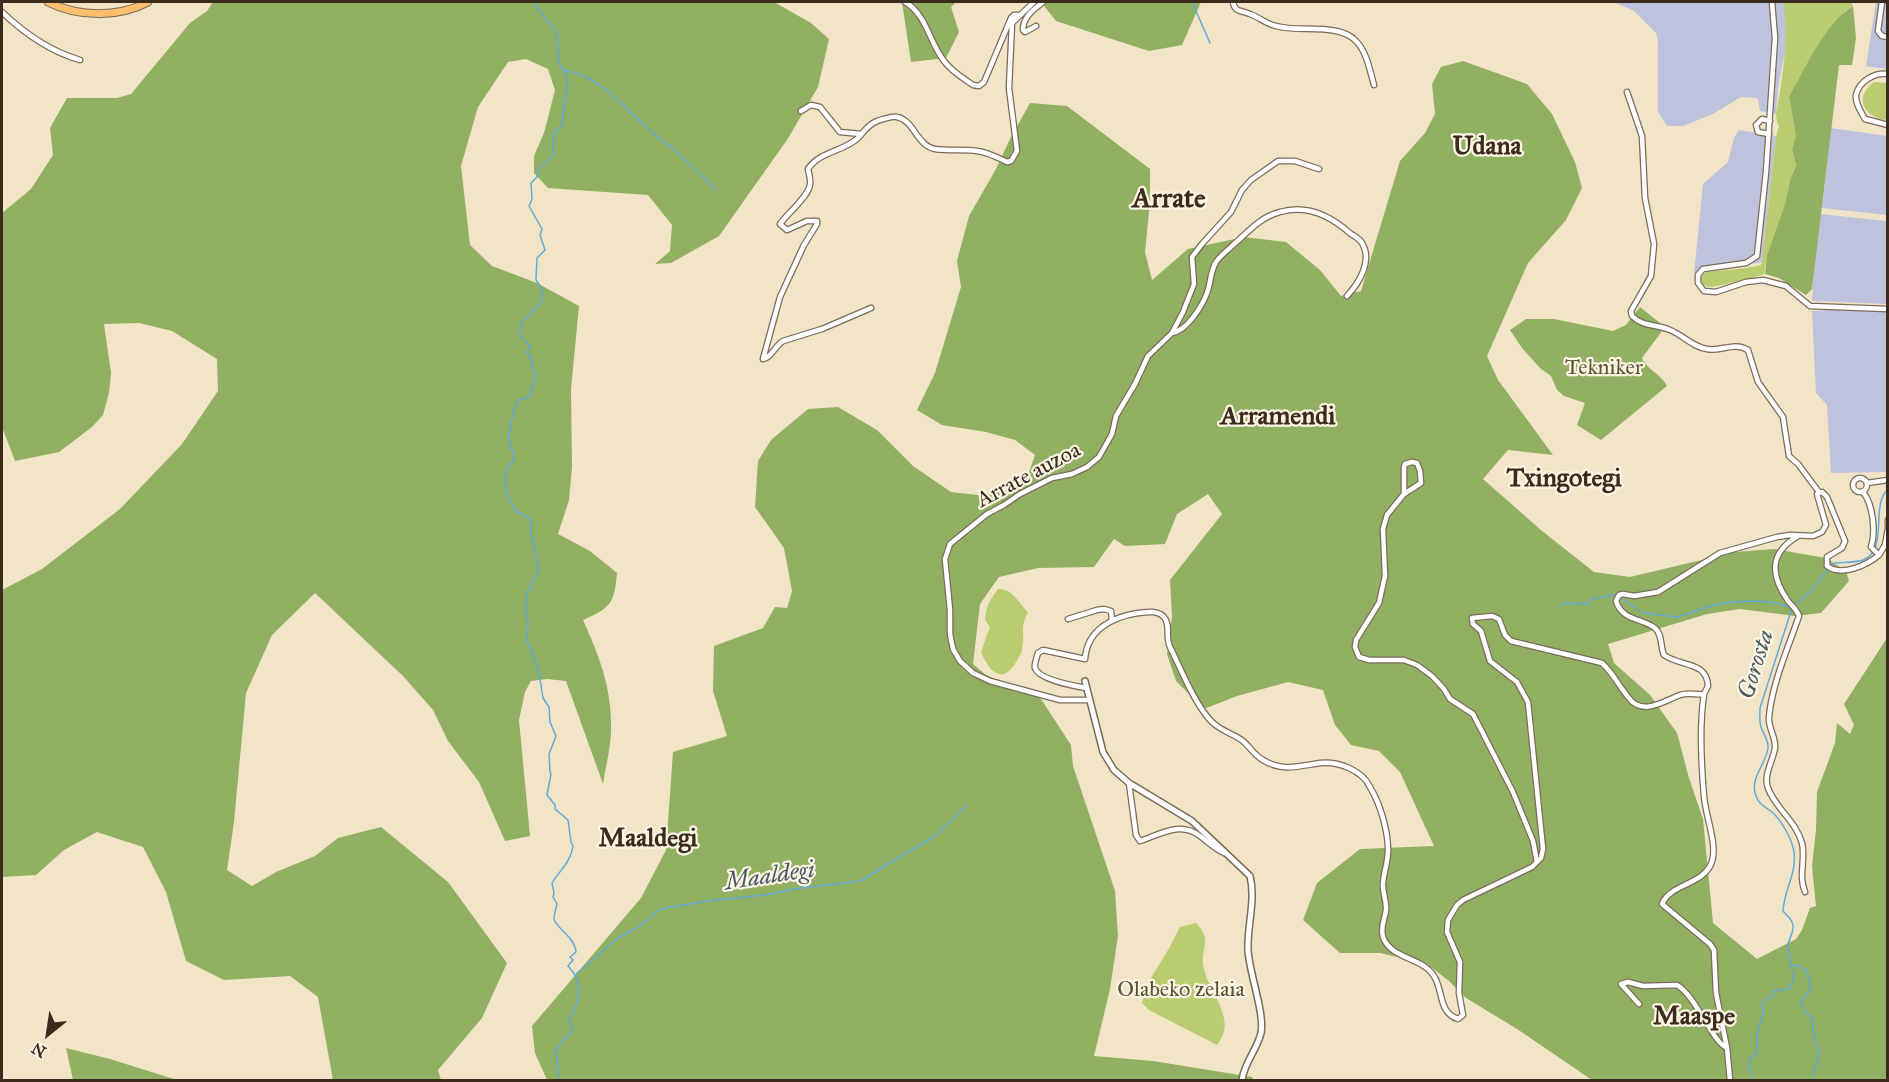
<!DOCTYPE html>
<style>
body{margin:0}
#map{position:relative;width:1889px;height:1082px;overflow:hidden;background:#f2e4c6;font-family:"IM FELL Great Primer",serif}
canvas{display:block}
.frame{position:absolute;inset:0;border:3px solid #3b2a1e;pointer-events:none}
.north{position:absolute;left:18px;top:1004px;width:60px;height:60px;-webkit-text-stroke:4px #fcf5e5;paint-order:stroke;rotate:210deg;font-size:16px;font-weight:700;line-height:24px;text-align:center;color:#3b2a1e}
.north::after{content:'';display:block;margin:auto;width:21px;height:27px;background:#3b2a1e;clip-path:polygon(50% 0,100% 100%,50% 72%,0 100%)}
</style>
<div id="map">
<canvas width="1889" height="1082"></canvas>
<div class="frame"></div>
<div class="north">N</div>
</div>
<script>
const c = document.querySelector('canvas').getContext('2d');
c.lineJoin = 'round';
function fill(path, color) {
  c.fillStyle = color;
  c.fill(path, 'evenodd');
}
function strokePath(path, color, width, dash) {
  c.strokeStyle = color;
  c.lineWidth = width;
  c.lineCap = dash ? 'butt' : 'round';
  c.setLineDash(dash || []);
  c.stroke(path);
}
function write(font, color, halo, rows, align = 'center') {
  c.font = font + ' "IM FELL Great Primer",serif';
  c.lineWidth = 4.5;
  c.setLineDash([]);
  c.textBaseline = 'middle';
  c.strokeStyle = halo;
  c.fillStyle = color;
  for (const [text, x, y, turn = 0] of rows) {
    c.save();
    c.translate(x, y);
    c.rotate((+turn || 0) * Math.PI / 180);
    c.textAlign = isNaN(turn) ? turn : align;
    if (halo) c.strokeText(text, 0, 0);
    c.fillText(text, 0, 0);
    c.restore();
  }
}
fill(new Path2D(`
 M1614 2H1783L1786 15V49L1779 81 1776 114 1760 111 1758 98 1741 97 1713 114 1683 126H1667L1658 112V41L1656 33 1634 11Z
 M1876 2H1887V69L1866 66Z
 M1831 128 1887 136V215L1822 208Z
 M1739 130 1776 136 1762 262 1694 273 1703 184 1728 162 1734 138Z
 M1820 214 1887 221V304L1812 301 1815 249Z
 M1828 310 1887 311V472L1831 473 1827 405 1816 393 1812 311Z`), '#bfc2dd');
fill(new Path2D(`
 M1783 2H1851L1853 6 1846 10 1789 97 1796 136 1792 149 1796 164 1790 180 1785 204 1767 255 1764 274C1760 276 1716 287 1711 287 1705 286 1706 286 1702 283L1701 277 1706 272 1747 268 1761 265 1762 262 1776 136 1779 126 1777 123 1776 114C1783 77 1789 38 1783 2Z
 M1874 82 1887 83V120C1864 118 1853 97 1874 82Z
 M998 589C1013 588 1018 603 1028 612 1019 629 1026 633 1022 649 1022 653 1018 658 1016 662 1002 686 989 671 981 652L990 627 985 620C986 607 990 599 998 589Z
 M1196 923C1212 939 1202 946 1203 963 1205 989 1240 1019 1217 1045L1149 1010 1142 1003 1151 978 1168 950 1180 927Z`), '#b9cd70');
fill(new Path2D(`
 M213 2H774L811 23 829 39 818 87 787 140 719 236 671 263 655 264 670 251 672 225 648 195 548 188 534 173V156L544 133 555 90 548 69 526 59 508 62 478 107 461 166 470 245 492 266 537 283 579 306 571 389 572 467 569 500 558 534 590 551 617 573C614 603 612 607 583 620 598 653 611 686 611 723 612 743 606 765 603 784L566 681 547 679 531 681 525 692 519 720 530 836 505 841 479 782 448 741 433 710 403 676 315 593 272 635 246 693 234 822 227 870 252 886 276 872 315 856 338 838 381 827 448 882 507 963 482 1018 438 1070 441 1080H333L318 997 290 976 224 980 186 961 166 892 143 847 97 832 64 850 36 875 2 877V590L42 569 120 509 182 444 218 391 217 359 172 331 139 323 104 324 111 373 109 393 103 415 92 427 59 452 15 461 2 427V213L31 189 53 155 50 128 67 98H117L131 94 190 23 207 11Z
 M902 2H956L951 7 959 32 946 58 911 62Z
 M1041 2H1201L1182 45 1149 51 1056 21Z
 M1853 6 1856 38 1852 65H1839L1812 289 1806 295 1779 278 1765 274 1767 255 1785 204 1790 180 1796 165 1792 149 1796 136 1789 97C1805 69 1825 23 1853 6Z
 M1463 61 1527 84 1552 114 1575 162 1582 188 1566 220 1528 263 1487 356 1498 380 1553 455 1508 450 1483 479 1542 531 1594 572 1630 577 1735 552 1774 549 1826 558 1846 571 1849 581 1821 613 1795 616 1740 609 1707 614 1608 644 1614 663 1650 695 1677 733 1689 778 1703 819 1713 923 1757 959 1796 939 1802 930 1810 908 1816 906 1812 866 1816 830 1817 792 1835 743 1837 723 1850 734 1854 725 1844 704 1887 638V1080H1592L1517 1029 1466 998 1449 981 1427 964 1380 953H1340L1303 920 1317 883 1360 849 1434 846 1400 772 1379 751 1351 745 1335 725 1323 690 1288 682 1237 696 1204 709 1176 681 1167 654 1172 617 1170 580 1222 514 1208 494 1177 514 1165 544 1125 546 1114 539 1094 567 1038 568 999 577 980 604 973 664 986 675 1041 699 1071 745 1073 766 1115 891 1118 936 1110 989 1094 1056 1153 1061 1252 1077 1254 1080H547L535 1053 532 1026 641 898 666 850 673 752 727 736 713 691 714 646 763 628 775 607 787 608 792 591 784 548 755 507 758 461 771 440 808 409 838 407 877 430 913 466 951 492 978 495 1004 491 1028 475 1035 455 1015 440 986 432 942 425 917 410 935 373 961 287 957 261 969 216 996 169 1010 139 1030 103 1067 106 1150 169V202L1145 252 1152 280 1188 249 1244 237 1286 242 1320 270 1341 296 1361 291 1400 161 1425 133 1435 114 1432 84 1441 67Z
 M1640 307 1665 327 1642 358C1647 370 1661 374 1667 386L1601 440 1577 425 1585 403 1564 396 1557 390 1551 376 1540 368 1522 348 1510 330 1526 319H1554L1613 331 1626 325Z
 M66 1048 110 1059 177 1080H73Z`), '#92b062');
strokePath(new Path2D(`
 M536 2V7L542 13 547 22 552 25 557 35 559 63 568 78 562 125 554 134 552 157 539 168 537 177 531 183 532 199 529 206 542 229 540 235 545 250 537 258 536 280 543 290 541 295 542 300 536 309 532 310 530 315 521 322 520 336 530 346 527 352 533 362 531 369 536 373 529 397 518 400C513 412 507 434 510 445 511 450 515 452 514 458 513 463 508 466 507 470 505 476 505 488 507 494 509 500 513 504 515 511L528 517 532 522C528 537 539 554 538 571 534 577 532 588 527 592V603L525 606 528 622 527 641 538 667 543 698 549 707 550 722 556 736 549 754 550 772 551 774 547 795 555 805V809L568 820 571 842 573 846C571 862 560 870 552 883L554 893 553 897 557 904C556 908 554 915 554 919 555 927 575 937 576 952L570 957 573 960 568 966C584 982 580 1002 569 1021L573 1029 566 1038H564L556 1051 559 1080
 M1192 2 1210 43
 M564 70C602 78 619 102 646 127 654 135 664 141 672 148 687 161 702 176 716 190
 M1832 565 1835 563C1844 562 1854 563 1863 560 1889 550 1870 505 1888 489
 M1622 599 1643 613 1678 617 1710 606 1731 602 1757 601 1776 603 1792 608 1760 708C1760 715 1759 720 1761 727 1763 734 1769 740 1768 748 1766 765 1749 778 1756 796 1759 805 1766 807 1772 812 1782 821 1792 839 1794 852 1797 873 1784 890 1783 911 1787 916 1793 919 1793 926 1794 934 1787 940 1788 949 1789 962 1798 978 1789 989L1773 991V996L1767 998 1762 1005C1765 1017 1759 1023 1757 1034 1756 1041 1758 1047 1756 1055L1751 1057 1749 1068 1753 1080
 M1795 605 1810 592 1829 568
 M1559 607 1564 603 1587 604 1591 599 1614 595
 M1791 965 1799 966 1807 971 1811 989 1800 1002 1805 1011 1812 1018 1813 1032 1819 1053 1812 1080
 M576 974 618 938 637 928 660 909 708 901 765 895 794 889 860 881 935 836 967 805`), '#62aad9', 1.5);
const minor = new Path2D(`
 M905 2C927 15 929 42 944 61 951 71 963 78 973 85L979 86 984 82 1011 18 1014 15H1019
 M1233 2C1235 13 1241 10 1250 14 1259 17 1266 24 1276 26 1299 33 1340 22 1357 42 1367 53 1370 71 1374 85
 M1772 2 1775 38 1766 172 1757 256 1746 263 1703 269 1698 275V283L1704 291 1716 292 1746 282 1763 280 1786 286 1810 306 1888 309
 M1882 2 1878 31 1882 36 1888 37
 M2 12C24 33 49 51 80 60
 M1036 26 1025 32 1023 30C1023 16 1034 10 1043 2
 M1888 74C1875 72 1859 81 1856 95 1855 103 1861 112 1865 119L1888 125
 M1627 92 1642 136 1645 198 1654 244 1651 276 1631 311 1632 316C1643 327 1656 324 1670 330 1683 335 1692 347 1707 349 1721 352 1734 341 1748 350L1758 382 1783 417 1789 456 1798 464 1819 492
 M801 111 811 105 820 107 840 132 861 134
 M1769 134 1758 132 1756 125 1762 119 1770 121
 M871 308 822 329 783 341C775 346 771 358 763 359L780 297 804 245 817 224V221H807L787 230 780 224C787 214 810 195 810 184 811 180 809 174 808 169 820 151 843 152 858 138 864 132 867 126 875 122 879 120 892 116 897 117 914 120 917 146 935 149 949 151 963 149 977 151 987 152 997 157 1007 162L1011 161 1017 151 1009 88 1012 23 1034 2
 M1172 333C1187 331 1202 306 1207 293 1211 282 1210 272 1216 262 1220 256 1227 251 1232 246 1247 233 1260 217 1280 212 1307 204 1331 216 1351 234 1354 236 1360 239 1362 243 1373 261 1359 283 1347 296
 M1853 485a7 7 0 1 1 14 0a7 7 0 1 1-14 0Z
 M1867 483 1888 480
 M1404 494V467L1405 464 1412 462 1417 463 1420 471 1421 483 1404 494 1387 515 1383 529 1385 576 1379 603 1356 640 1355 647 1359 657 1369 660H1404L1417 665 1432 676 1444 689 1450 699 1473 714 1513 792 1533 841 1537 862
 M1888 520V526
 M1798 536C1769 553 1770 575 1788 601 1792 606 1797 610 1799 616 1788 648 1772 684 1769 717 1768 728 1776 737 1775 748 1773 761 1763 775 1768 788 1775 808 1796 821 1802 843 1806 859 1798 875 1805 892
 M1879 555 1885 545 1888 529
 M1068 619 1097 610 1104 609 1111 611 1112 620
 M1086 688C1075 686 1039 680 1035 668 1034 663 1037 657 1038 653L1043 650 1085 659C1087 630 1112 617 1138 613 1147 612 1157 610 1164 617 1171 625 1165 638 1170 647 1181 669 1195 705 1212 722 1221 731 1234 734 1243 741 1250 747 1254 755 1263 760 1282 772 1299 766 1320 763 1338 761 1362 770 1370 787 1380 804 1387 827 1388 847 1389 859 1384 871 1383 883 1382 892 1387 901 1386 910 1385 919 1380 927 1383 937 1391 960 1425 957 1435 978 1443 992 1439 1013 1458 1019L1463 1015 1459 993 1460 962 1447 932 1448 920 1457 905 1463 900 1532 867 1541 858 1543 849 1528 702 1517 682 1490 661 1481 631 1473 624 1472 618 1492 616 1499 619 1505 635 1511 641 1602 663C1613 673 1619 686 1628 697 1642 717 1664 701 1680 695 1688 692 1696 695 1704 694L1708 686C1707 661 1681 667 1664 655 1660 647 1663 635 1655 628 1642 618 1622 621 1616 601L1619 595 1623 594 1634 596 1658 592 1720 553 1777 537 1790 535 1813 536 1822 532 1826 525 1817 494 1822 492 1827 497 1845 541 1842 548 1827 557V566C1842 577 1867 565 1879 555L1871 547C1876 532 1873 504 1863 492
 M1089 700H1060L990 681 973 673 960 661 953 649 950 634V610L945 559 950 544 987 514 1004 505 1020 494 1052 478 1072 474 1087 467 1099 457 1112 434 1116 416 1135 384 1148 356 1172 333 1183 312 1194 284 1192 257 1202 244 1231 212 1242 190 1251 180 1278 161H1295L1319 169
 M1129 783 1136 835 1140 841C1161 834 1180 821 1200 836 1208 842 1215 849 1224 853
 M1639 1004 1621 984 1628 982 1643 986 1677 985C1697 997 1712 1042 1727 1048L1716 993 1714 950 1710 944 1662 904C1670 884 1702 885 1711 864 1719 847 1705 815 1704 796 1701 762 1699 727 1704 694
 M1727 1048 1730 1080`);
const tertiary = new Path2D(`
 M1085 681 1103 752 1114 770 1129 783 1192 821 1250 876C1256 900 1247 926 1248 950 1249 972 1265 1014 1261 1033 1257 1050 1244 1063 1242 1080`);
const trunk = new Path2D(`
 M48 2C78 17 118 18 148 2`);
strokePath(minor, '#7b6b59', 7);
strokePath(tertiary, '#7b6b59', 8);
strokePath(trunk, '#7b6b59', 9);
strokePath(minor, '#fff', 4.5);
strokePath(tertiary, '#fff', 5);
strokePath(trunk, '#fabe6d', 7);
write('22px', '#5a5332', '#fcf5e5', [
 ["Tekniker",1604,369],
 ["Olabeko zelaia",1181,991]
]);
write('22px', '#3b2a1e', '#fcf5e5', [
 ["Arrate auzoa",1029,476,-28]
]);
write('italic 24px', '#49575f', '#fcf5e5', [
 ["Gorosta",1757,665,-73],
 ["Maaldegi",770,877,-8]
]);
write('bold 26px', '#3b2a1e', '#fcf5e5', [
 ["Udana",1487,148],
 ["Arramendi",1278,418],
 ["Txingotegi",1564,480],
 ["Maaldegi",648,840],
 ["Maaspe",1694,1018]
]);
write('bold 28px', '#3b2a1e', '#fcf5e5', [
 ["Arrate",1169,200]
]);
</script>
